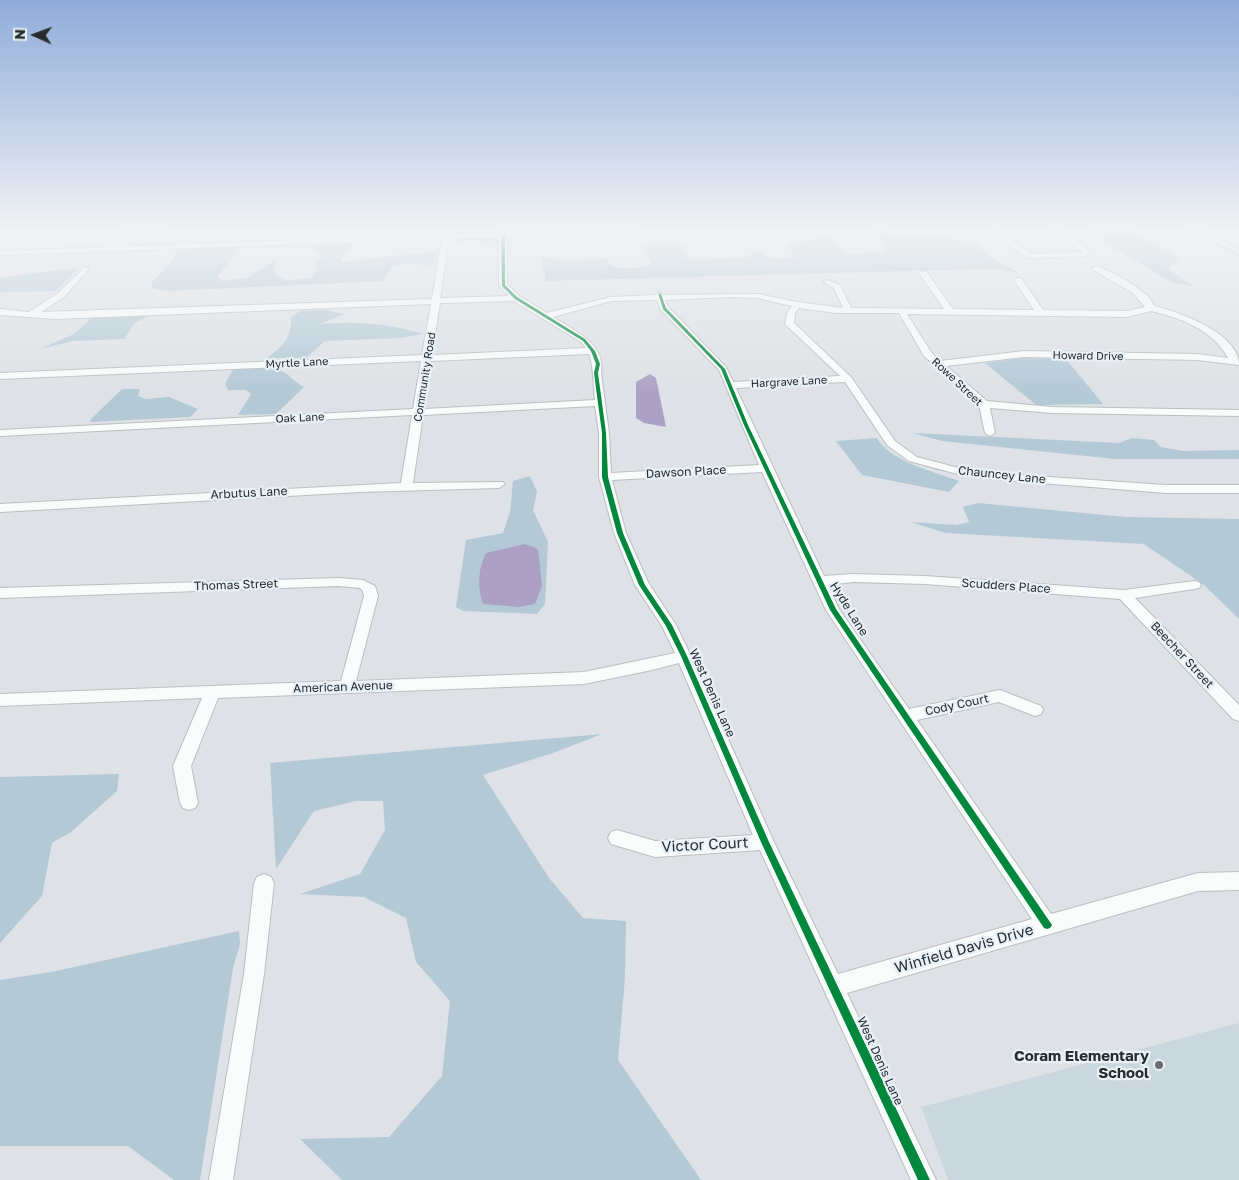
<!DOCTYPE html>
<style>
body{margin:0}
#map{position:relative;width:1239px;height:1180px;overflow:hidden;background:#dee2e6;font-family:"Golos Text",sans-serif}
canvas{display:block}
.north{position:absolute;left:10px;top:10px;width:50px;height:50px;-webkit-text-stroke:4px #e7f1f7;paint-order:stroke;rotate:272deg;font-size:14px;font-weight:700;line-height:20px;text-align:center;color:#282c2e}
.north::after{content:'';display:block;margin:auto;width:18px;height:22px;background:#282c2e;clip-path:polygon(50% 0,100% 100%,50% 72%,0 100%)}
</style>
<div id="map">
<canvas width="1239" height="1180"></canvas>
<div class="north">N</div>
</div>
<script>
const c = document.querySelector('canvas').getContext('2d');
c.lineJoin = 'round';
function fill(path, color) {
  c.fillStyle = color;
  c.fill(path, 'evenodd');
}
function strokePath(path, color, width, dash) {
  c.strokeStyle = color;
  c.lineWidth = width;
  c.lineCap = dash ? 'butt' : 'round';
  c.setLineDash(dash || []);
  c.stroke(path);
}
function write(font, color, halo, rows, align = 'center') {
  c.font = font + ' "Golos Text",sans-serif';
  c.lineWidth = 4.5;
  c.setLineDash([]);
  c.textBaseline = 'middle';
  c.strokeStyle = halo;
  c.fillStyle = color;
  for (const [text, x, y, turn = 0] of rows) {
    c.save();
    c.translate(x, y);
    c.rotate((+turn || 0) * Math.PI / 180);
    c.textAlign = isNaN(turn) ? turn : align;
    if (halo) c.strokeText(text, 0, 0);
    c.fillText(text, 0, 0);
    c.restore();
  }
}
fill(new Path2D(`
 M1239 1023V1180H948L921 1107Z`), '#cbd7de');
fill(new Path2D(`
 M874 230 906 235 932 234 977 244 991 257 1018 273 996 269 908 271 546 281 541 256 568 261 609 258 607 262C618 272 637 268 651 265L650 261 641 246 681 244 689 260 749 257 752 253 759 250C769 261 780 259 793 257L788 242 831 237 846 254 884 252 885 246Z
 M1084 230H1133L1179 258 1168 269 1193 286 1173 283Z
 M499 236V245L488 247 476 241 453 243 450 238Z
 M354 243 340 261 343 262 439 251 434 265 403 264 391 268 384 281 167 291 151 288 152 282 171 262 178 248 240 247 218 276 222 281 247 278 277 259 274 274 286 281 311 278 317 271 314 264 322 256 312 244Z
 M80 267 56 291 0 292V278Z
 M325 310 344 314 320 324C354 321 389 323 423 334L400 338 325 341 306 358H267C283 346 292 338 291 317L300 311Z
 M152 314 135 323 124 339 73 341 40 349 74 334 92 317Z
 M1024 358 1066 359 1103 404 1036 405 985 363Z
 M233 369C248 369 272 364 285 373 292 377 296 383 304 387L276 414 238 415 251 394 246 390H228L225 384Z
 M122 389H140L138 396 146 399 169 397 198 409 190 417 90 422 91 419Z
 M912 433 1119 443 1132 438 1154 440 1161 447 1183 451 1239 450V459H1115L942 441Z
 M877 438C889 461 935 472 959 481L949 492 862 475 836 441Z
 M530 476 537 492 533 510 548 542 545 604 537 614 463 611 456 607 466 540 503 533 510 512 513 481Z
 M978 503 1126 517 1239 519V619L1204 585 1144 544 945 533 911 522 957 525 969 522 963 507Z
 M602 734 553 753 483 775 549 878 583 918 626 921 625 978 618 1060 701 1180H342L300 1139 389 1137 442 1076 450 1001 416 962 406 918 364 897 300 894 360 874 385 830 383 801H356L314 811 276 869 270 763Z
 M119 774 117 791 71 832 52 843 42 896 0 943V777Z
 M239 931 240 944 233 968 200 1180H174L128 1146H0V980L51 972Z`), '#b4c9d6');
fill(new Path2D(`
 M650 374 656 378 666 427 644 423 636 418V382Z
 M525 544 538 549 542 586 535 604 519 607 483 604C477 589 478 567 486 553Z`), '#aca0c5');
const minor = new Path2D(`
 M141 230H169L99 238 95 236Z
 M575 230H640L637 232 507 237V284L519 296 547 313 611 297 655 295 659 292 663 295 758 294 797 302 843 308 834 288 823 282 827 280 840 285 851 308 944 309 919 273 923 271H926L953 309 1034 310 1014 280 1018 278H1021L1043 310 1127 311 1145 307 1133 293 1093 270 1092 268 1096 266C1111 271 1149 290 1154 306 1179 312 1239 333 1239 365L1197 360 1024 357 946 366 987 401 1052 407 1239 410V416L1052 413 990 408 995 433 990 436 985 433 979 405 924 356 899 313H836L799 308 795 313 794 323 851 377 895 441 917 457 955 467 991 473 1166 485H1239V493H1166L991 479 954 473 909 461 887 445 845 382 736 388 824 576 853 574 925 576 1124 590 1194 581 1199 582 1201 585 1199 588 1194 589 1135 598 1239 705V721L1233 719 1120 599 925 584 853 582 828 585 839 609 909 709 1000 690 1041 706 1043 710 1041 714 1035 716 999 702 917 720 1051 914 1198 873 1239 872V890L1198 891 847 993 936 1180H911L760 850 655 857 611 844 608 838 611 832 617 830 655 841 753 835 679 663 652 670 584 684 218 698 191 766 198 803 195 808 189 810 183 808 180 803 173 766 202 698 0 706V694L341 681 364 596 363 591 360 588 339 586 0 598V588L339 578 363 580 375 586 378 596 356 681 584 672 675 653 662 626 635 585 614 533 599 477V433L595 406 423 415 413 483 503 482 505 484 499 488 360 492 0 512V504L401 483 412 415 0 436V430L413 409 421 361 0 379V373L422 355 431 304 55 319 0 315V309L29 312 58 293 85 267 89 269 64 297 41 312 432 299 442 239 0 255V251ZM499 237V285L509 296 440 298 449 239ZM730 297 758 298 792 306 787 313 785 324 840 376 733 382 726 367 668 307 665 300ZM657 300 661 310 719 370 759 465 611 473 609 433 601 373C607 344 573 330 553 317L611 301ZM514 301 581 342 586 348 432 355 440 303ZM1151 311C1181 318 1212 329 1228 358L1197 354 1024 351 940 361 931 352 907 314 1127 317ZM589 354C594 367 593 385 595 400L424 409 431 361ZM762 472 826 610 1032 919 838 974 773 840 691 656 676 625 649 584 626 533 612 480Z
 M991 230H999L1032 254 1082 252 1050 230C1063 230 1083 243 1091 254L1087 256 1027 258Z
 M264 874 271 877 274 883 264 974 233 1180H209L244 974 254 883 257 877Z`);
const major = new Path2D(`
 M1188 230H1200L1239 248V254Z`);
strokePath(minor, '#bbbec0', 2);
strokePath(major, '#a8adb9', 2);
fill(minor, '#fafbfb');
fill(major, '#e7eaf1');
fill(new Path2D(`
 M503 234 505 235V285L517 297 585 339 595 351 600 364 598 373 606 433 608 477 623 533 645 585 672 625 687 656 769 842 930 1180H918L761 842 681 656 666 626 639 585 617 533 602 477V433L594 373 596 364 591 351 583 341 515 299 502 286 501 235Z
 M658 293 661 294 666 308 725 369 748 425 836 609 1050 922 1052 925 1050 928 1047 929 1044 928 830 610 744 425 721 369 663 309Z`), '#00873e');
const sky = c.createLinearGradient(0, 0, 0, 395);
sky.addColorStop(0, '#90acda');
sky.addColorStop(0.58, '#f0f2f4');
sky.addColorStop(1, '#f0f2f400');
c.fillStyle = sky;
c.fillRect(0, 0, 1239, 395);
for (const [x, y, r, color] of [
 [1159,1065,5,"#686c6e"]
]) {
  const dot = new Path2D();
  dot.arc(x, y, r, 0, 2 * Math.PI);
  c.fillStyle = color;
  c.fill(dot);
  strokePath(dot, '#e7f1f7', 2);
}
write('11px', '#282c2e', '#e7f1f7', [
 ["Howard Drive",1088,356,1],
 ["Myrtle Lane",297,363,-3],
 ["Community Road",425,377,-81],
 ["Hargrave Lane",789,382,-3],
 ["Rowe Street",957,382,43],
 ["Oak Lane",300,418,-3]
]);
write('12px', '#282c2e', '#e7f1f7', [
 ["Dawson Place",686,472,-3],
 ["Chauncey Lane",1002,475,6],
 ["Arbutus Lane",249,493,-3],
 ["Thomas Street",236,585,-2],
 ["Scudders Place",1006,586,4],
 ["Hyde Lane",849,609,58],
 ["Beecher Street",1182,655,47],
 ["American Avenue",343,687,-2],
 ["West Denis Lane",712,693,66],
 ["Cody Court",957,705,-12],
 ["West Denis Lane",880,1061,66]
]);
write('15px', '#282c2e', '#e7f1f7', [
 ["Victor Court",705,845,-3],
 ["Winfield Davis Drive",964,949,-16]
]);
write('bold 15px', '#282c2e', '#e7f1f7', [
 ["Coram Elementary",1149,1056],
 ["School",1149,1073]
], 'right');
</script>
